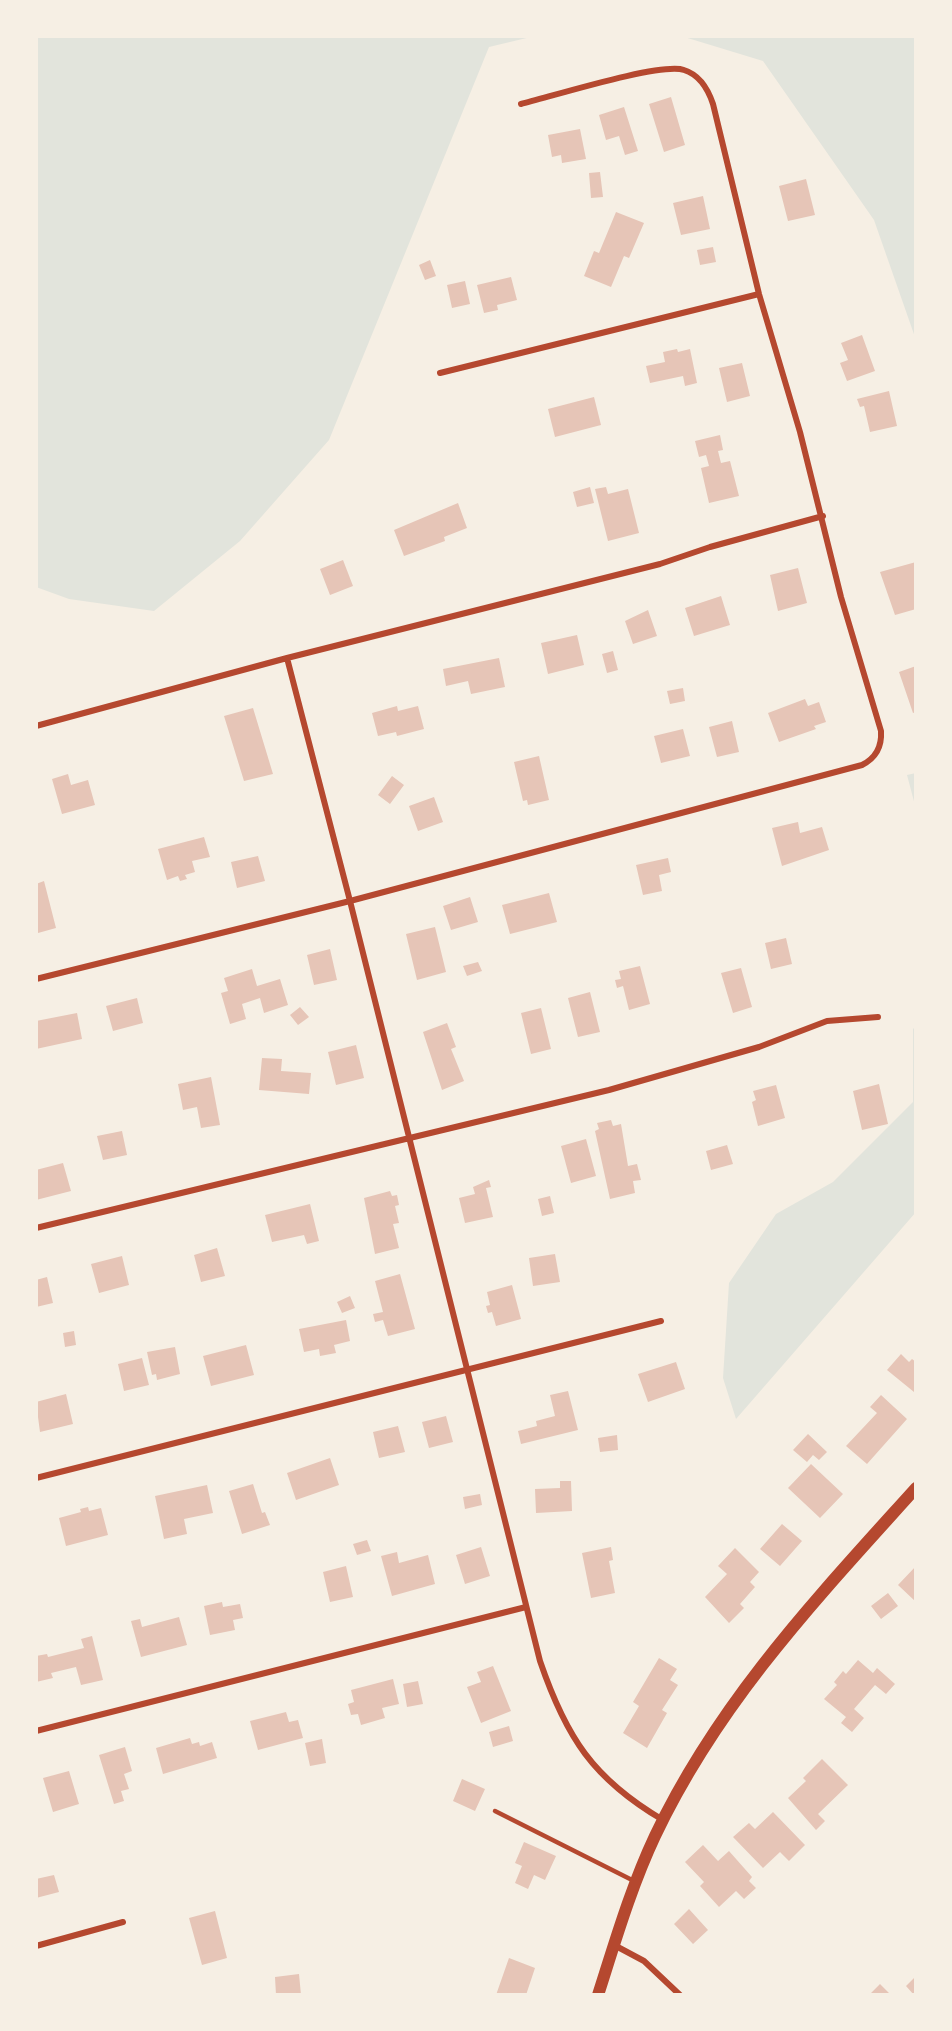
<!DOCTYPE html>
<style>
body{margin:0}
#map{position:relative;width:952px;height:2031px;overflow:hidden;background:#f6efe4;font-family:Merriweather,serif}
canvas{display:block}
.frame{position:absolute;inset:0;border:38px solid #f6efe4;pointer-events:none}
</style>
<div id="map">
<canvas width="952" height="2031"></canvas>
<div class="frame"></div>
</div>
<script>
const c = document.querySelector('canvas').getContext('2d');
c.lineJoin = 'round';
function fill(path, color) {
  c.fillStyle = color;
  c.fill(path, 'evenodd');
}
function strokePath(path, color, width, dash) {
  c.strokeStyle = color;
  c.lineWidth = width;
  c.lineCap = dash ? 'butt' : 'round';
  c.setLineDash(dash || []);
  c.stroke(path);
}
fill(new Path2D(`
 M36 36H535L489 47 329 440 240 541 154 611 69 599 36 587Z
 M681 36H916V340L874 220 763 61Z
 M916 773V809L907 775Z
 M916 1026V1212L736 1419 723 1378 729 1283 776 1214 833 1182 913 1102V1029Z`), '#e2e4dc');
fill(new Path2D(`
 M671 97 685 145 664 152 649 104Z
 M624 107 638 151 625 155 619 136 606 140 599 115Z
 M580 129 586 159 562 163 561 155 552 157 548 135Z
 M600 172 603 197 591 198 589 173Z
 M806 179 815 215 788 221 779 186Z
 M703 196 710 229 681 235 673 203Z
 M616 212 644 223 629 258 624 256 611 287 584 276 594 251 599 253Z
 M713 247 716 262 700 265 697 250Z
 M430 260 436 276 425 280 419 265Z
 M511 277 517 300 497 305 498 310 484 313 477 285Z
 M465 281 470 304 452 308 447 285Z
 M862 335 875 371 847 381 840 363 848 360 841 343Z
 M677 349 678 352 690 349 697 383 685 386 683 376 650 383 646 366 665 362 663 352Z
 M742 363 750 396 727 402 719 368Z
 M889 391 897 426 870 432 864 406 860 407 857 399Z
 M594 397 601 425 555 437 548 409Z
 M720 435 723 450 718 451 721 463 730 461 739 496 709 503 701 468 709 466 706 455 699 457 695 441Z
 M590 487 594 503 577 507 573 492Z
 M606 487 608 494 628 489 639 533 608 541 595 489Z
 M458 503 467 528 444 537 445 541 404 556 394 530Z
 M343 560 353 586 330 595 320 569Z
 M916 562V609L895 615 880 572Z
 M798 568 807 603 778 611 770 575Z
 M721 596 730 625 694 636 685 608Z
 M648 610 657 636 633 644 625 621Z
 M577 635 584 665 548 674 541 643Z
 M613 651 618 670 607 673 602 654Z
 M499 658 505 687 471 694 468 681 446 686 443 669Z
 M916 666V712L913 713 899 672Z
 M683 688 685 701 670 704 667 691Z
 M805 699 808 706 819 702 826 722 814 726 816 729 779 742 768 713Z
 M397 706 398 711 418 706 424 729 397 736 396 732 378 736 372 713Z
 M253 708 273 774 244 781 224 716Z
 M732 721 739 752 717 757 709 727Z
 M683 729 690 756 661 763 654 736Z
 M539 756 549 800 528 805 527 800 523 801 514 762Z
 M68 774 71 785 88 780 95 805 62 814 52 779Z
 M392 776 404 785 390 804 378 795Z
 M434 797 443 822 418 831 409 806Z
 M798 822 800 833 822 827 829 850 782 866 772 828Z
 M204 837 210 857 192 861 195 872 185 875 187 879 180 881 178 876 167 880 158 849Z
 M258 856 265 881 237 888 231 862Z
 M668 858 671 872 659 875 662 891 643 895 636 865Z
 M44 881 56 928 38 933 36 884Z
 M549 893 557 922 510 934 502 905Z
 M470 897 478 922 451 930 443 906Z
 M435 927 446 972 417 980 406 934Z
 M786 938 792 964 771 969 765 943Z
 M330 949 337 980 314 985 307 955Z
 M478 962 482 971 467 976 463 966Z
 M640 966 650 1004 629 1010 623 986 617 988 615 980 621 979 619 971Z
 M741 968 752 1007 733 1013 721 973Z
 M252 969 257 986 280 979 288 1005 264 1013 260 998 242 1004 246 1019 230 1024 221 993 228 991 224 978Z
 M590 992 600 1032 578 1037 568 998Z
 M137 998 143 1023 113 1031 106 1006Z
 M300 1007 309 1017 298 1025 290 1015Z
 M541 1008 551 1049 531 1054 521 1013Z
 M77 1013 82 1039 36 1049V1021Z
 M447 1023 456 1047 451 1049 464 1081 442 1090 423 1032Z
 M356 1045 364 1078 336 1085 328 1052Z
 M262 1058 282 1059 281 1071 311 1073 309 1094 259 1090Z
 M211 1077 220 1125 201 1128 197 1107 183 1110 178 1084Z
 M879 1084 888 1124 862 1130 853 1091Z
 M776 1085 785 1118 758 1126 752 1102 756 1100 753 1091Z
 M611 1120 613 1126 621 1124 628 1166 637 1164 641 1180 633 1181 635 1193 610 1199 595 1131 599 1129 597 1123Z
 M122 1131 127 1155 103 1160 97 1136Z
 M586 1139 596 1176 571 1183 561 1146Z
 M727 1145 733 1164 711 1170 706 1151Z
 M63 1163 71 1191 36 1200V1170Z
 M489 1180 491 1187 486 1188 493 1217 465 1223 459 1198 475 1194 473 1187Z
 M390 1191 392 1196 397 1195 399 1205 395 1206 399 1223 393 1224 399 1248 375 1254 364 1198Z
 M550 1196 554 1213 542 1216 538 1199Z
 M310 1204 319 1241 307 1244 304 1235 272 1242 265 1215Z
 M217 1248 225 1276 201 1282 194 1255Z
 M555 1254 560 1282 533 1286 529 1258Z
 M122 1256 129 1285 99 1293 91 1264Z
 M400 1274 415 1329 388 1336 383 1320 375 1322 373 1314 383 1312 375 1281Z
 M47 1277 53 1303 36 1307V1280Z
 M512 1285 521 1319 496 1326 492 1312 488 1313 486 1306 490 1305 487 1292Z
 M350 1296 355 1308 342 1313 337 1302Z
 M346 1320 350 1341 334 1345 336 1353 320 1356 319 1349 304 1352 299 1329Z
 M74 1331 76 1345 65 1347 63 1333Z
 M246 1345 254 1375 211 1386 203 1356Z
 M175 1347 180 1374 157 1380 156 1374 152 1375 147 1352Z
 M901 1354 909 1362 912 1359 916 1362V1389L914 1392 887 1370Z
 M142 1358 149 1385 124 1391 118 1364Z
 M676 1362 685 1389 648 1402 638 1374Z
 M568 1391 578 1430 521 1444 518 1431 537 1426 536 1421 555 1416 550 1395Z
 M66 1394 73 1424 40 1432 36 1402Z
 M881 1395 907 1419 867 1464 846 1446 877 1413 870 1407Z
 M446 1416 453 1442 429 1448 422 1422Z
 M398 1426 405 1452 379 1458 373 1432Z
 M808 1434 827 1452 819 1460 813 1455 807 1462 793 1450Z
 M617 1435 618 1450 600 1452 598 1438Z
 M330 1458 339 1485 296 1500 287 1473Z
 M811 1464 843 1494 820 1518 788 1488Z
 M560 1481H571L572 1511 536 1513 535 1489 560 1488Z
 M253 1484 262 1513 265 1512 270 1525 242 1534 229 1491Z
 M207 1485 213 1513 184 1519 187 1534 164 1539 155 1496Z
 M480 1494 482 1505 465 1509 463 1497Z
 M88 1507 89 1511 101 1508 108 1535 66 1546 59 1518 81 1512 80 1509Z
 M782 1524 802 1541 780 1566 760 1549Z
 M367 1540 371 1551 357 1555 353 1544Z
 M481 1547 490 1576 465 1584 456 1555Z
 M611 1547 613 1560 609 1561 615 1593 591 1598 582 1553Z
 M735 1548 759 1572 750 1582 755 1587 740 1604 744 1608 729 1623 705 1597 727 1574 718 1566Z
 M397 1552 399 1563 428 1555 435 1584 392 1596 381 1556Z
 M346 1566 353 1597 330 1602 323 1572Z
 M916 1566V1602L898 1585Z
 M888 1593 898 1606 881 1619 871 1606Z
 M222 1602 223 1607 240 1604 243 1618 233 1620 235 1630 210 1635 204 1606Z
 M179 1617 187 1645 141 1657 131 1621 140 1619 142 1627Z
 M92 1636 103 1680 81 1685 76 1667 51 1673 53 1678 36 1682V1656L47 1654 48 1657 84 1648 81 1639Z
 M659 1658 677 1669 670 1680 678 1685 662 1710 667 1713 647 1748 623 1733 639 1706 633 1702Z
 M858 1660 873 1673 877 1668 895 1684 886 1694 875 1685 854 1709 864 1718 852 1732 841 1723 846 1717 824 1699 837 1685 834 1682 843 1671 846 1674Z
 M493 1666 511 1711 481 1723 467 1687 481 1682 477 1672Z
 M393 1679 399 1704 382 1708 385 1718 361 1725 358 1714 351 1715 348 1704 354 1702 351 1690Z
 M418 1681 423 1704 407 1707 403 1684Z
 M286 1712 289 1722 298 1720 303 1738 258 1750 250 1721Z
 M509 1726 513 1741 493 1747 489 1732Z
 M190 1738 192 1744 199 1742 200 1746 212 1742 217 1758 163 1774 156 1748Z
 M322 1739 326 1763 310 1766 305 1743Z
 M125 1747 132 1771 124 1774 129 1789 121 1791 124 1801 114 1804 99 1755Z
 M822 1759 848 1785 818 1814 825 1821 816 1830 788 1798 806 1781 803 1778Z
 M69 1771 79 1804 53 1812 43 1778Z
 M462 1779 485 1789 475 1811 453 1801Z
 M773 1812 805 1845 789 1861 780 1852 763 1868 733 1837 749 1823 755 1829Z
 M524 1842 556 1856 545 1880 534 1875 528 1889 515 1883 522 1866 515 1863Z
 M703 1845 718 1861 729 1851 752 1877 749 1881 756 1888 744 1899 736 1891 719 1907 700 1886 704 1882 685 1862Z
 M54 1875 59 1892 36 1898V1879Z
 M689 1909 708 1930 693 1944 674 1924Z
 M215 1911 227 1958 202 1965 189 1918Z
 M509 1958 535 1968 526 1995H496Z
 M299 1974 301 1995H276L275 1977Z
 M916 1976V1995H914L906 1986Z
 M880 1984 891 1995H869Z`), '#e6c5b7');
strokePath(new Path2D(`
 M495 1811 634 1881`), '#b5482f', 4.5);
strokePath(new Path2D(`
 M440 373 759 294
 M287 658 350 901 540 1661C566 1737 593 1779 663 1820
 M36 726 287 658 660 564 710 547 823 516
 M36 979 350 901 862 765C876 758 882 747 881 731L841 597 800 432 759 294 713 104C708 89 700 75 684 70 661 62 550 97 521 104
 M36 1228 609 1090 759 1047 827 1021 878 1017
 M36 1478 661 1321
 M36 1731 526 1607
 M614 1945 644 1961 680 1995
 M36 1946 123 1922`), '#b5482f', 6);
strokePath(new Path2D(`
 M598 1995C615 1942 631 1887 655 1836 719 1701 817 1598 916 1488`), '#b5482f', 12);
</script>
